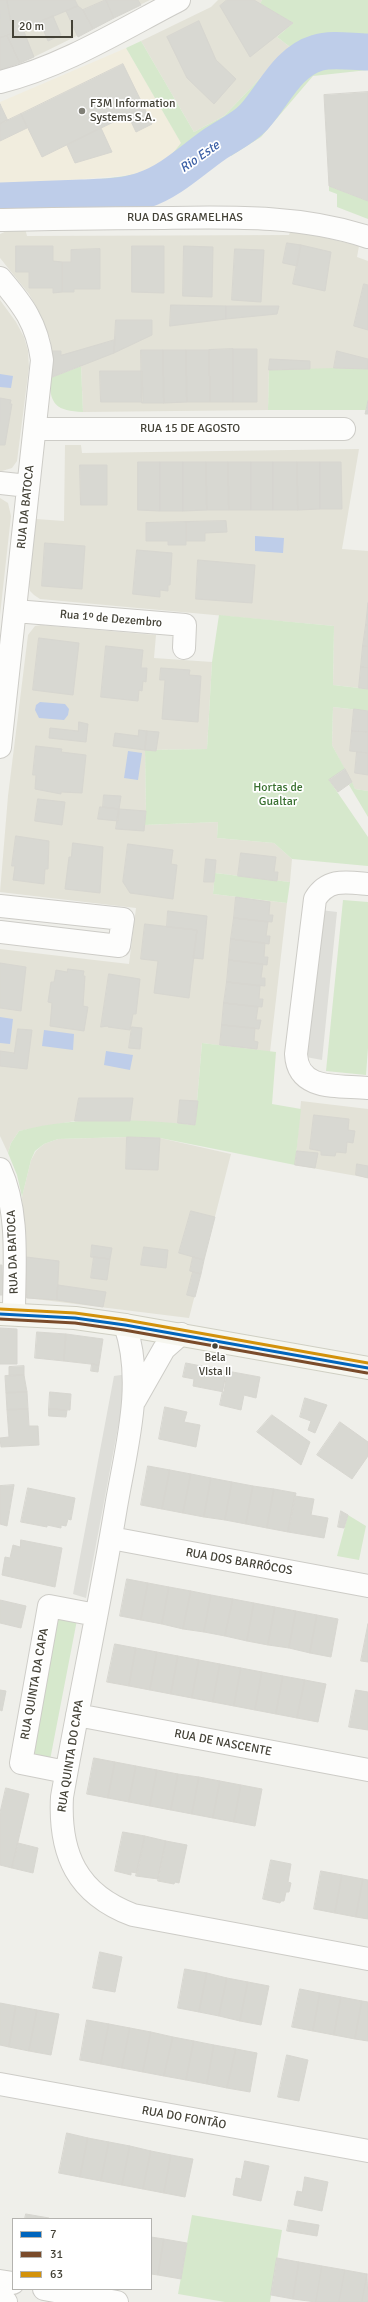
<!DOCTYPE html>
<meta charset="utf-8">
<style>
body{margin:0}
#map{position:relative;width:368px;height:2302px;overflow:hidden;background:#efefea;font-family:Signika,sans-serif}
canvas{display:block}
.legend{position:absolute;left:12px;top:2218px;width:140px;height:72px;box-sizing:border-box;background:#fff;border:1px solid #b4b3af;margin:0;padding:5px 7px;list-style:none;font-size:12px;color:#444237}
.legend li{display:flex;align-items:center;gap:8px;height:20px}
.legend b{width:20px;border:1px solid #b4b3af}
.scale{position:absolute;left:12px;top:20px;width:61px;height:18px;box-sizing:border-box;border:2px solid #444237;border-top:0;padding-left:5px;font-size:12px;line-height:14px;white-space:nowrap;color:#444237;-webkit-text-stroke:3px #fff;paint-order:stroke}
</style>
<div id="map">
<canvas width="368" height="2302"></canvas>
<ul class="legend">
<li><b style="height:5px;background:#0065bd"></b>7</li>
<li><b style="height:5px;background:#7a4b2a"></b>31</li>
<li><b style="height:5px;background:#d3920b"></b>63</li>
</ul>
<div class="scale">20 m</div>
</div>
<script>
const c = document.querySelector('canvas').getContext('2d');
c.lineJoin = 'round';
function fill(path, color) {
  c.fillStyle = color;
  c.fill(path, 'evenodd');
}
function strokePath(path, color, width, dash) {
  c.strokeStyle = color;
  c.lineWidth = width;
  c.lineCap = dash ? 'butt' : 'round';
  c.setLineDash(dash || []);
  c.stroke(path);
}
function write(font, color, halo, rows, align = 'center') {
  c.font = font + ' Signika,sans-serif';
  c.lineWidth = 3.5;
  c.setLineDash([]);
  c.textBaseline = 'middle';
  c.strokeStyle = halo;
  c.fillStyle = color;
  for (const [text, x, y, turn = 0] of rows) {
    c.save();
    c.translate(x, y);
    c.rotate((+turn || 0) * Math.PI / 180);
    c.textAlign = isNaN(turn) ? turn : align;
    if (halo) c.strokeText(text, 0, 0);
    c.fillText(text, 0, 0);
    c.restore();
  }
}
fill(new Path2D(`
 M0 0H150L34 57 0 70Z
 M218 0H262L260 4 293 23 277 37 290 47 224 116 194 132 141 41 211 7Z
 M14 228H25L27 236 289 235 291 229 359 246 357 257 368 261V369L269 370 268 410 83 412 81 366 51 351 50 339 39 312 29 294 0 258V234Z
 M0 300 16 322 24 337 28 351 29 367 17 461 12 468 2 471H0Z
 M65 445H81L82 453 359 449 342 549 368 551V689L333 685 334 626 40 599 34 595 30 591 29 584 36 519 64 521Z
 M0 498 8 503 11 516 0 615Z
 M41 625 156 635 154 658 212 662 207 749 145 750 146 811 144 825 218 822 217 838 274 843 292 859 290 882 215 873 213 894 287 903 270 1052 202 1043 195 1125 130 1121H75L19 1131 11 1143 8 1153 0 1136V949L129 964 136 908 0 892 8 796 28 635 35 626Z
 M333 707 368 711V791L355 789 332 745Z
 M301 1101 368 1109V1178L295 1165Z
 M127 1137 160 1138 231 1154 189 1318 27 1298 22 1197 31 1160 36 1151 44 1144 58 1139Z`), '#e3e2d7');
fill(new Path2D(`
 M126 48 182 144 169 158 150 169 131 175 32 183 0 188V102Z`), '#f1edde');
fill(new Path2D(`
 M262 0H368V49C351 48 330 43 314 49 296 55 277 76 266 91 261 99 256 109 249 116 238 128 222 133 209 142 179 161 159 180 124 187L0 195V188L12 186C54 179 111 183 149 170 162 165 173 154 181 143L126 48 141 41 194 132 224 116 290 47 277 37 293 23 260 4Z
 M332 56 368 57V70L313 76 261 137 231 156 224 144C235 137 247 131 256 121 282 96 290 60 332 56Z
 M329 186 368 201V219L337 207V194L329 191Z
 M81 366 83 412C57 411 49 405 50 378Z
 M334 368 368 369V401L366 410H268L269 370Z
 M219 615 334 626 333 685 368 689V711L333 707 332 745 345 769 329 780 368 837V866L292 859 274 843 217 838 218 822 144 825 146 811 145 750 207 749 212 662Z
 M352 782 355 789 368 791V817L349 785Z
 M215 873 290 882 287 903 213 894Z
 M343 900 368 902V1048L366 1075 326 1071Z
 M202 1043 276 1052 272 1104 301 1109 295 1165 160 1138 127 1137 58 1139 44 1144 35 1151 31 1160 22 1197 17 1175 8 1153 11 1143 19 1131C77 1116 136 1119 195 1125Z
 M348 1515 366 1526 359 1560 337 1556Z
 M58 1616 77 1620 50 1760 31 1756Z
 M192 2215 282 2230 270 2302H225L178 2294Z`), '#d6e8cc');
fill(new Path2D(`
 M320 910 337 912 322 1060 306 1057Z
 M128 1374 86 1598 73 1594 114 1376Z`), '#deded9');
fill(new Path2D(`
 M0 374 13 376 11 388 0 387Z
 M255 536 284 538 283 553 255 551Z
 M40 702 65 704 69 709 68 715 64 720 39 718 35 710 36 705Z
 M128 751 142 753 138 780 124 778Z
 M0 1017 13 1019 10 1044 0 1043Z
 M44 1030 74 1034 73 1050 42 1046Z
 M106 1051 133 1055 130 1070 104 1065Z`), '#becde9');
strokePath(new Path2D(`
 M0 201C27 200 54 199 82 198 102 197 125 197 144 190 171 181 192 160 215 144 228 135 243 129 254 117 274 95 287 62 317 53 332 48 352 52 368 52`), '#becde9', 37);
const building = new Path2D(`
 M0 0H7L13 33 0 38Z
 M7 0H75L78 6 13 33Z
 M106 0H138L141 5 114 18Z
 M106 0 114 18 93 29 83 10Z
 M227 0H254L293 23 250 57 220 6Z
 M78 6 83 10 93 29 78 37 66 11Z
 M53 16 61 35 48 41 40 22Z
 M199 21 216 60 236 79 214 104 187 78 167 37Z
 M23 29 34 57 20 63 7 36Z
 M7 36 20 63 0 70V38Z
 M123 64 144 107 42 157 21 114Z
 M368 92V201L329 186 324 95Z
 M0 104 8 121 0 124Z
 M144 107 152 124 136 132 128 115Z
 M21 114 27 128 0 141V124Z
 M101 128 112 152 75 163 67 145Z
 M287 243 301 245 297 266 283 263Z
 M301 245 331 252 325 291 293 284Z
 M16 246H53V261L62 262V292L53 293V288H29V272H16Z
 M132 246H164V293L132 292Z
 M184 246 213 247 212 297 183 296Z
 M100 249V289H74V292H62V262H71V250Z
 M235 249 264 250 261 302 232 300Z
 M364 284 368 285V330L354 326Z
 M171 305 226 306V319L170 326Z
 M226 306H279L277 314 226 319Z
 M116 320H152V335L114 353Z
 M115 340 114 353 50 378 51 351H61V355Z
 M233 349H257V402H233Z
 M233 349V402H210L209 350Z
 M141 350H163L164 403H142Z
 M163 350H186L187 402 164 403Z
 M186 350H209L210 402H187Z
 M337 351 368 359V369L334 368Z
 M270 359 310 361V369L269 370Z
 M100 371H142L143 402H101Z
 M0 398 11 400 10 404H12L5 445H0Z
 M368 401V414H365L366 410Z
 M138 462H160V511L138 510Z
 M160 462H183V511H160Z
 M183 462H206L207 510 183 511Z
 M206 462H228L229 510H207Z
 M228 462H251V510H229Z
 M251 462H273V510H251Z
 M273 462H297L298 510H273Z
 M297 462H320V509L298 510Z
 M320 462H341L342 509H320Z
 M80 465H107V505H81Z
 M226 521 227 532 205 533V541H186V522Z
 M186 522V545H168V541H146V523Z
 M45 543 85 546 82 589 42 586Z
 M137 550 172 553 170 585H168V591L160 590V597L133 594Z
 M198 560 255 565 252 603 196 599Z
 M368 603V625H366Z
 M366 625H368V646H363Z
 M39 638 79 643 73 695 33 690Z
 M106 646 143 650 141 668H147L146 682 143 681 142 691 139 690 138 701 101 697Z
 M363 646H368V668L361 667Z
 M361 667 368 668V689L359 688Z
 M161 668 190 670 189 675 201 676 198 722 162 719 165 680H160Z
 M354 709 368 711V732L352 731Z
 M79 722 88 724 86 742 49 738 50 728 78 731Z
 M139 730 147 731 145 750 113 746 115 733 138 736Z
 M147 731 159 732 156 751 145 750Z
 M352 731 368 732V753L350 751Z
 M36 746 62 749 61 752 86 755 82 793 61 792V794L35 789 36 775H33Z
 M357 752 368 753V775L355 773Z
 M345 769 352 782 338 792 329 780Z
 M104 795 121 796 119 809 103 807Z
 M38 799 65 802 62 825 35 821Z
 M100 807 119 809 118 821 98 819Z
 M119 809 146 811 144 831 116 829Z
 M16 836 49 841 48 869H45L44 884 13 880 15 866H12Z
 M73 843 103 847 100 893 65 889 69 857H71Z
 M128 844 173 850 171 864 177 865 173 899 130 893 123 882Z
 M241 853 276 857 274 872H278L277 881 238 876Z
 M206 859 216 860 214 882H204Z
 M236 897 270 902 269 915H273L272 922 234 918Z
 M168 911 207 916 203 959 193 958 197 930 167 927Z
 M234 918 268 922 266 936H270L269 944 231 939Z
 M145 924 197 930 189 998 154 993 158 961 141 959Z
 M231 939 265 943 264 957H268L267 965 229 960Z
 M229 960 263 964 261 978H265V986L227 982Z
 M0 963 26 967 21 1011 0 1008Z
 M68 969 84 971 83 976H85L83 1006 88 1007 84 1031 50 1026 52 1003 48 1002 51 982H54L56 970 67 972Z
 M109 974 140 979 136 1014H133L130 1030 108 1027V1026L101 1027Z
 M227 982 260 986 259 999H263L262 1007 224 1003Z
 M224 1003 258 1007 256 1020H261L259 1029 222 1025Z
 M222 1025 255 1028 254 1041 258 1042 257 1049 220 1045Z
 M132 1027 142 1028 140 1049 129 1048Z
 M18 1029 32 1030 27 1069 0 1066V1051L14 1053Z
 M79 1098H133L130 1121H75Z
 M180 1100 198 1101 195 1125 178 1123Z
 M314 1115 349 1119 348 1130 355 1131 353 1143 347 1142 346 1153 336 1152 335 1156 321 1155V1151L310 1149Z
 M127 1137 160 1138 158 1170 126 1169Z
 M297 1151 318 1153 315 1168 295 1165Z
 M357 1164 368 1166V1178L356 1175Z
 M191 1211 215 1217 204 1260 179 1253Z
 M92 1245 112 1248 110 1259 91 1257Z
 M144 1247 168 1250 166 1268 141 1265Z
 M26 1257 59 1261 57 1300 27 1298Z
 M94 1257 110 1259 107 1280 91 1278Z
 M193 1257 204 1260 201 1274 190 1271Z
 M0 1265H2L3 1295H0Z
 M193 1272 201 1274 195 1297 187 1295Z
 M58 1285 106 1292 103 1307 57 1300Z
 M0 1328 17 1329V1364H0Z
 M37 1332 66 1334 64 1361 35 1358Z
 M66 1334 103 1339 99 1365 64 1361Z
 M186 1363 227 1371 224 1392 193 1386 194 1379 183 1377Z
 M92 1364 99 1365 98 1372 91 1371Z
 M24 1366V1375L9 1376V1367Z
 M227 1371 260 1377 256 1398 244 1395 241 1410 220 1405Z
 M24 1375 27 1392 6 1393 5 1376Z
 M27 1392 28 1409 7 1410 6 1393Z
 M50 1392 71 1394 70 1410 49 1409Z
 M305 1398 327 1405 315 1433 308 1430 311 1421 300 1417Z
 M165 1407 187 1412 184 1422 200 1425 196 1447 159 1439Z
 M28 1409 29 1426H38L39 1445 1 1447 0 1438 9 1437 7 1410Z
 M49 1409 67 1410 66 1417 49 1416Z
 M272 1415 310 1442 301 1465 257 1432Z
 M340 1422 368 1442V1456L352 1479 317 1455Z
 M148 1466 170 1470 162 1509 141 1505Z
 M170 1470 191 1474 183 1513 162 1509Z
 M191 1474 211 1478 204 1517 183 1513Z
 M211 1478 232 1482 225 1520 204 1517Z
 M232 1482 253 1486 246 1524 225 1520Z
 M14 1485 7 1526 0 1524V1486Z
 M253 1486 274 1489 267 1528 246 1524Z
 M28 1488 75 1498 71 1520 68 1519 66 1526 61 1525V1528L47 1525V1527L21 1522Z
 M274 1489 296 1493 288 1532 267 1528Z
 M295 1496 314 1499 311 1515 328 1518 324 1538 288 1532Z
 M341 1511 348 1515 344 1528 338 1527Z
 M21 1540 62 1548 55 1587 2 1575 5 1557 10 1558 13 1545 20 1547Z
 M127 1579 148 1583 141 1620 120 1616Z
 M148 1583 169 1587 162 1624 141 1620Z
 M169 1587 191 1591 183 1629 162 1624Z
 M191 1591 211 1595 204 1632 183 1629Z
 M211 1595 233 1599 225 1636 204 1632Z
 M233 1599 254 1603 247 1641 225 1636Z
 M0 1600 26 1606 21 1628 0 1623Z
 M254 1603 275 1607 268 1645 247 1641Z
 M275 1607 296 1611 289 1648 268 1645Z
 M296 1611 317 1615 310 1653 289 1648Z
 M317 1615 338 1619 331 1657 310 1653Z
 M368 1624V1662L361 1661Z
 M115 1644 136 1648 129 1686 107 1682Z
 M136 1648 157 1652 150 1690 129 1686Z
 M157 1652 178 1656 171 1694 150 1690Z
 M178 1656 199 1660 192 1698 171 1694Z
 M199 1660 220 1664 213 1702 192 1698Z
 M220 1664 241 1668 234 1706 213 1702Z
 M241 1668 262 1672 255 1710 234 1706Z
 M262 1672 283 1676 276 1714 255 1710Z
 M283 1676 305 1680 297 1718 276 1714Z
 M305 1680 326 1684 318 1722 297 1718Z
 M0 1690 6 1691 2 1711 0 1710Z
 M356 1690 368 1692V1730L349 1727Z
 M94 1758 115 1762 108 1798 87 1794Z
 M115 1762 136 1766 129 1802 108 1798Z
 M136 1766 157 1770 150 1806 129 1802Z
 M157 1770 178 1774 171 1810 150 1806Z
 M178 1774 199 1777 192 1814 171 1810Z
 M199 1777 220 1781 213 1818 192 1814Z
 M220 1781 241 1785 234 1822 213 1818Z
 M241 1785 262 1789 255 1826 234 1822Z
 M6 1788 29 1794 12 1868 0 1865V1813Z
 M123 1832 145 1836 137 1873 131 1872V1875L115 1871Z
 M145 1836 166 1841 158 1879 136 1876Z
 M166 1841 187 1845 179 1883 175 1882 174 1884 158 1881Z
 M18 1843 38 1848 33 1873 12 1868Z
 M271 1860 291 1864 288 1882 291 1883 289 1892H286L284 1901H281L280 1903 263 1899Z
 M321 1871 342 1875 335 1913 314 1909Z
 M342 1875 363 1879 356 1917 335 1913Z
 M363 1879 368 1880V1919L356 1917Z
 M100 1952 122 1957 115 1992 93 1988Z
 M185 1969 207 1973 199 2012 178 2008Z
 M207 1973 227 1978 219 2016 199 2012Z
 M227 1978 248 1982 240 2021 219 2016Z
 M248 1982 269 1986 261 2025 240 2021Z
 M300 1989 320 1993 313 2031 292 2027Z
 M320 1993 341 1997 334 2035 313 2031Z
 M341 1997 362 2001 355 2039 334 2035Z
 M362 2001 368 2002V2041L355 2039Z
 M0 2003 16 2006 9 2047 0 2045Z
 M16 2006 37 2010 29 2051 9 2047Z
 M37 2010 59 2014 51 2055 29 2051Z
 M87 2020 109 2024 101 2064 80 2060Z
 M109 2024 130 2028 122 2068 101 2064Z
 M130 2028 151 2032 143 2072 122 2068Z
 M151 2032 173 2037 164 2076 143 2072Z
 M173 2037 194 2041 186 2080 164 2076Z
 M194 2041 214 2045 207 2084 186 2080Z
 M214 2045 236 2049 227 2088 207 2084Z
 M236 2049 257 2053 250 2092 227 2088Z
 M287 2055 308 2060 299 2101 278 2097Z
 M67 2133 88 2138 80 2177 59 2173Z
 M88 2138 109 2142 101 2181 80 2177Z
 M109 2142 130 2146 122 2185 101 2181Z
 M130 2146 151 2151 143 2189 122 2185Z
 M151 2151 171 2155 164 2193 143 2189Z
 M171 2155 193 2159 185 2197 164 2193Z
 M245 2161 269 2166 261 2201 233 2195 236 2178 241 2179Z
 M305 2177 328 2182 322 2211 294 2205 297 2191 302 2192Z
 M26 2214 49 2218V2219H25Z
 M289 2220 319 2225 317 2236 287 2231Z
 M151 2237 164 2239 158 2275 151 2274Z
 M164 2239 187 2243 181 2279 158 2275Z
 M277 2258 299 2262 293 2299 271 2295Z
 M299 2262 322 2266 316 2302 293 2299Z
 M322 2266 345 2270 339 2302H316Z
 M345 2270 367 2274 362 2302H339Z
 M367 2274 368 2302H362Z`);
fill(building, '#d8d8d2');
strokePath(building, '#d7d6d0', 1);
const street = new Path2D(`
 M0 82C62 67 123 29 179 0
 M0 220C55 219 109 218 164 218 233 217 301 215 368 237
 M0 278C23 305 37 323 42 360L0 747
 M35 429H344
 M0 483 28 486
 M15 611 185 625 184 648
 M368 884C346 882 328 878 315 899L296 1054C298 1092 339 1085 368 1088
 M0 906 123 919 119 946 0 932
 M0 1169C20 1213 14 1265 14 1313
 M125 1325C145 1383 126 1448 116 1507 100 1604 79 1700 62 1797 59 1854 77 1894 133 1915L368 1959
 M135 1400 164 1349 181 1334
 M111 1538 368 1586
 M77 1715 368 1770
 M66 1772 21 1763 49 1606 96 1615
 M0 2084 368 2151
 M0 2281 13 2283
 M44 2289 117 2302
 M0 2301 6 2302`);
const secondary = new Path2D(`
 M0 1314 75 1318 125 1325 368 1368`);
strokePath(street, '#cdccc7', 24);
strokePath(secondary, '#cfcfc3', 24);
strokePath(street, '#fdfdfc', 22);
strokePath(secondary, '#f6f6ef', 22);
strokePath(new Path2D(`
 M0 1314 75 1318 125 1325 368 1368`), '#0065bd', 3);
strokePath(new Path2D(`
 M0 1319 75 1323 124 1330 367 1373`), '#7a4b2a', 3);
strokePath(new Path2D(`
 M0 1309 75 1313 126 1320 368 1363`), '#d3920b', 3);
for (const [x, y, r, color] of [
 [82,111,4,"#807f76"],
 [215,1346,3.5,"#444237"]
]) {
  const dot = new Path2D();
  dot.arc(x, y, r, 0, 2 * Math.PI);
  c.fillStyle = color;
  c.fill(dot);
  strokePath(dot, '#fff', 1.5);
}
write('11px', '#444237', '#fff', [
 ["Bela",215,1358],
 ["VIsta II",215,1372]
]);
write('12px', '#444237', '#fff', [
 ["F3M Information",90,104],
 ["Systems S.A.",90,118]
], 'left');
write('12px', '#444237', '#fff', [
 ["RUA DAS GRAMELHAS",185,218],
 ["RUA 15 DE AGOSTO",190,429],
 ["RUA DA BATOCA",26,507,-84],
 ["Rua 1º de Dezembro",111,619,5],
 ["RUA DA BATOCA",13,1252,-92],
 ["RUA DOS BARRÓCOS",239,1562,10],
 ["RUA QUINTA DA CAPA",35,1684,-80],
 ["RUA DE NASCENTE",223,1743,11],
 ["RUA QUINTA DO CAPA",71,1756,-81],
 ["RUA DO FONTÃO",184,2118,10]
]);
write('12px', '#397030', '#fff', [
 ["Hortas de",278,788],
 ["Gualtar",278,802]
]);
write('italic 13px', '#3b5fa5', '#fff', [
 ["Rio Este",200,157,-35]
]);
</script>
